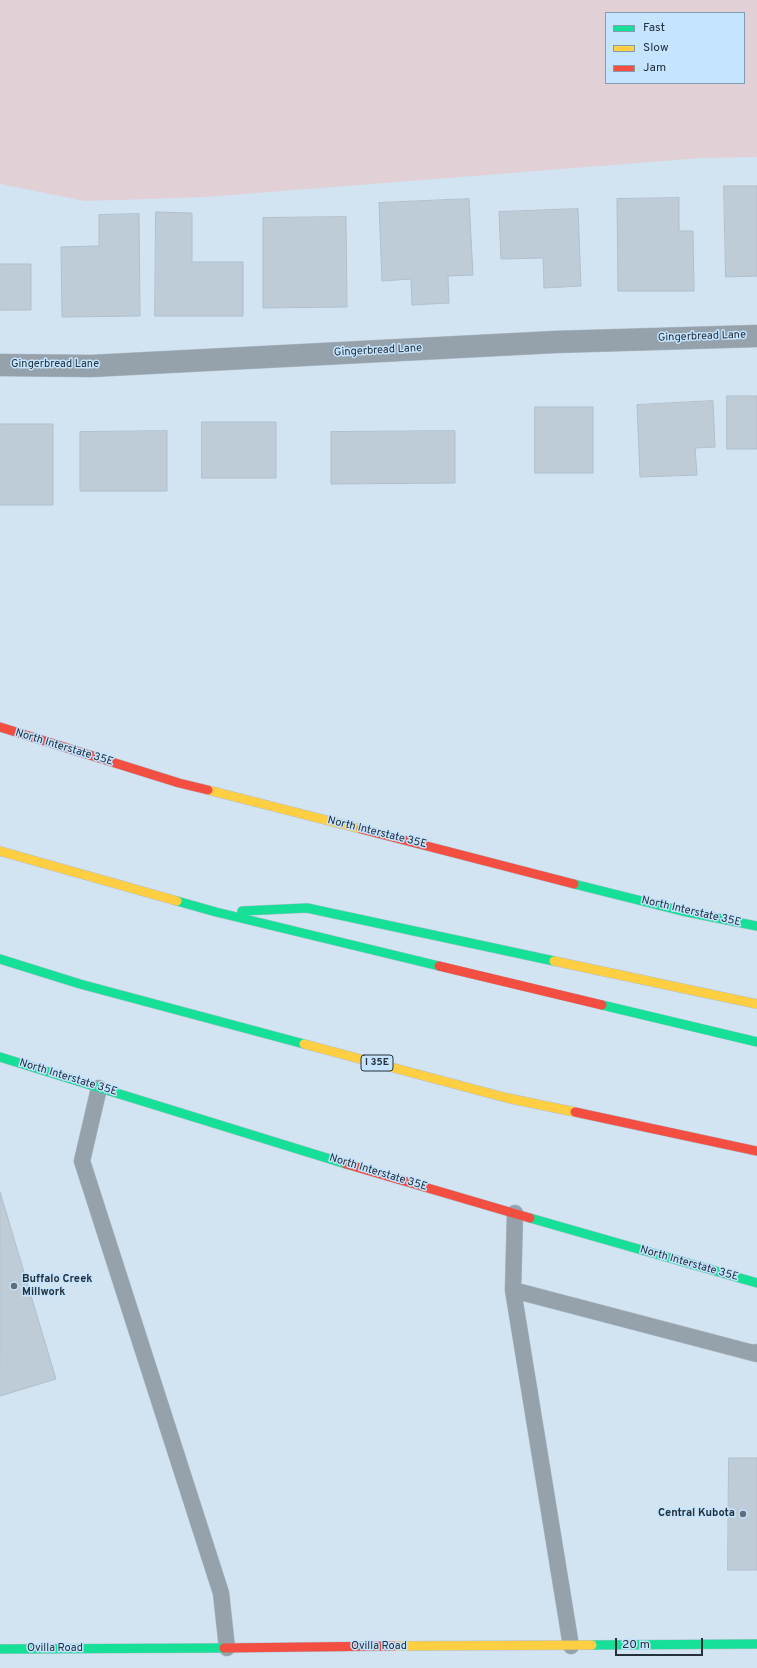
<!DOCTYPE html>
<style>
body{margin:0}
#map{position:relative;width:757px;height:1668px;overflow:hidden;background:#d2e3f2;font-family:Overpass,sans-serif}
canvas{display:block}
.legend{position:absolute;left:605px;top:12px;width:140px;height:72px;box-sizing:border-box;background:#c5e4ff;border:1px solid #859cb0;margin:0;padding:5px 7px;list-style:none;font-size:12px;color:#24303a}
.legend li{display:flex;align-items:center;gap:8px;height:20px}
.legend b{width:20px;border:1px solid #859cb0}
.scale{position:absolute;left:615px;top:1638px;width:88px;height:18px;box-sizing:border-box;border:2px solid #24303a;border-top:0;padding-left:5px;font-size:12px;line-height:14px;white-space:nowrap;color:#24303a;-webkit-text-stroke:3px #c5e4ff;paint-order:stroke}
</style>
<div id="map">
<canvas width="757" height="1668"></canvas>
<ul class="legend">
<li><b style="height:5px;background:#16e098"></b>Fast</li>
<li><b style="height:5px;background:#ffcf43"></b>Slow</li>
<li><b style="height:5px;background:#f24e42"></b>Jam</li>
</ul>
<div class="scale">20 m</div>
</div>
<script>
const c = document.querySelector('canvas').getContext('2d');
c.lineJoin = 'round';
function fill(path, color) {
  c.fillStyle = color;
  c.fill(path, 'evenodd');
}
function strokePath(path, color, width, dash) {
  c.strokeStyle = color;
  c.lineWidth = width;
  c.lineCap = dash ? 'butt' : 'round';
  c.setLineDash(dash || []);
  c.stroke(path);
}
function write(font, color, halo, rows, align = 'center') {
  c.font = font + ' Overpass,sans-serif';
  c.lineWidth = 3;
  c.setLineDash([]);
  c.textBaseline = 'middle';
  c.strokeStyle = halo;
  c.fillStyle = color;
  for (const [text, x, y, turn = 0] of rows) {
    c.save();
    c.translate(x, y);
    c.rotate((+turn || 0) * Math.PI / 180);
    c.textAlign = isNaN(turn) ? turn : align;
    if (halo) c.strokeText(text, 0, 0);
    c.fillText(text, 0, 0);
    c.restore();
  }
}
fill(new Path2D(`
 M0 0H757V157L701 158 206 197 85 201 0 184ZM606 13H744V83H606Z`), '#e1d0d6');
const building = new Path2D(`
 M724 186H757V276L726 277Z
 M679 198V231H693L694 291H618L617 199Z
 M469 199 473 275 448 276 449 303 412 305 411 279 382 281 379 203Z
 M578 209 581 286 544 288 543 258 501 259 499 212Z
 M156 212 192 213V262H243V316H155Z
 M139 214 140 316 62 317 61 247 99 246V215Z
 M346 217 347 307 263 308V218Z
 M0 264H31V310H0Z
 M727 396H757V449H727Z
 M713 401 715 447 695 448 697 475 640 477 637 405Z
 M535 407H593V473H535Z
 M202 422H276V478H202Z
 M0 424H53V505H0Z
 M167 431V491H80V432Z
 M455 431V483L331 484V432Z
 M0 1192 56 1379 0 1396Z
 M729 1458H757V1570H728Z`);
fill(building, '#beccd8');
strokePath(building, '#b2bfcb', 1);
const lane = new Path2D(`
 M99 1088 82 1161 221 1593 227 1648
 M515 1213 513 1290 571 1646
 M513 1290 757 1354V1352`);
const street = new Path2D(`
 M0 365 91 366 555 342 757 336`);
const fast = new Path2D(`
 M574 884 682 911 757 926
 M177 901 216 912 439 966
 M242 911 307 908 554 961
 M0 959 80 984 304 1044
 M602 1005 757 1042
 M0 1057 346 1164
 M530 1218 757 1283
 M592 1645 757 1644
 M0 1649 224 1648`);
const slow = new Path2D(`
 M208 790 361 829
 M0 851 177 901
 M554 961 757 1004
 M304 1044 507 1098 575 1112
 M393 1646 592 1645`);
const jam = new Path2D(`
 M0 727 179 783 208 790
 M361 829 574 884
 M439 966 602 1005
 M575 1112 757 1151
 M346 1164 530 1218
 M224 1648 393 1646`);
strokePath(lane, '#b2bfcb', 17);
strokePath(street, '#b2bfcb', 23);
strokePath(fast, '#b2bfcb', 10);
strokePath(slow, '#b2bfcb', 10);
strokePath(jam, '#b2bfcb', 10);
strokePath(lane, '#96a2ab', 16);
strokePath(street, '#96a2ab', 22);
strokePath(fast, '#16e098', 9);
strokePath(slow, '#ffcf43', 9);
strokePath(jam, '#f24e42', 9);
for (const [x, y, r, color] of [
 [14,1286,4,"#616f7a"],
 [743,1514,4,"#616f7a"]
]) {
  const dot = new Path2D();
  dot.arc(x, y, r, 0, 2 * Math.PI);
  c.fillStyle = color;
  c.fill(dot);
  strokePath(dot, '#c5e4ff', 1.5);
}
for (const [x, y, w] of [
 [377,1063,32]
]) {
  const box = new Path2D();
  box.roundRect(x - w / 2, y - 8, w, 16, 3);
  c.fillStyle = '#c5e4ff';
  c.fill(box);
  strokePath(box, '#24303a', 1);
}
write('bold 10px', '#24303a', null, [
 ["I 35E",377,1063]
]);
write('11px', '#24303a', '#c5e4ff', [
 ["Gingerbread Lane",702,337,-2],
 ["Gingerbread Lane",378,351,-3],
 ["Gingerbread Lane",55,365],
 ["North Interstate 35E",64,748,17],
 ["North Interstate 35E",377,833,14],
 ["North Interstate 35E",691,912,13],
 ["North Interstate 35E",68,1078,17],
 ["North Interstate 35E",378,1173,17],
 ["North Interstate 35E",689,1264,16],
 ["Ovilla Road",379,1647],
 ["Ovilla Road",55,1649]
]);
write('bold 11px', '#24303a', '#c5e4ff', [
 ["Buffalo Creek",22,1280],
 ["Millwork",22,1293],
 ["Central Kubota",735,1514,"right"]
], 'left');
</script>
